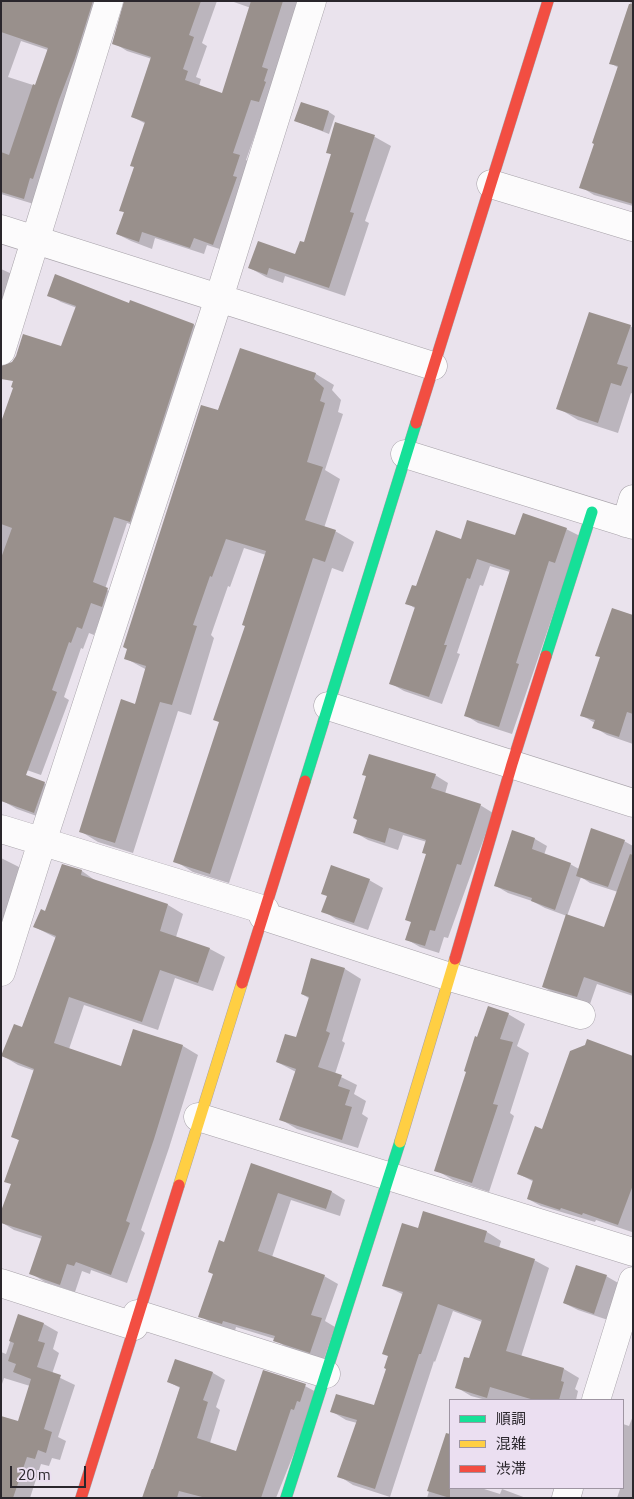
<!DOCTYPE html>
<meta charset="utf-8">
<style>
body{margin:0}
#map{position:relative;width:634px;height:1499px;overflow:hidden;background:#eae3ed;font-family:"Titillium Web","Noto Sans JP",sans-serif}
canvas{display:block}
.frame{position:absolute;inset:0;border:2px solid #2a262c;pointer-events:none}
.legend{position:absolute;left:449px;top:1399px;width:175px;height:90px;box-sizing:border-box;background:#ebdff1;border:1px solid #9e95a2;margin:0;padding:6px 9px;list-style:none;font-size:15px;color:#2a262c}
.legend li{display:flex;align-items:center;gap:10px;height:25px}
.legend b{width:25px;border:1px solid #9e95a2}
.scale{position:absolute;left:10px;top:1466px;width:76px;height:22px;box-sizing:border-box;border:2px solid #2a262c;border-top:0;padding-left:6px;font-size:15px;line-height:18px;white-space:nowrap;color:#2a262c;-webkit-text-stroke:4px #ebdff1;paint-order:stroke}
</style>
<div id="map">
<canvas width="634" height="1499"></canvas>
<div class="frame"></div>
<ul class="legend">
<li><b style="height:6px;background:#16e098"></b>順調</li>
<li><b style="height:6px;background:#ffcf43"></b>混雑</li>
<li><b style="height:6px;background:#f24e42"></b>渋滞</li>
</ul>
<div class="scale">20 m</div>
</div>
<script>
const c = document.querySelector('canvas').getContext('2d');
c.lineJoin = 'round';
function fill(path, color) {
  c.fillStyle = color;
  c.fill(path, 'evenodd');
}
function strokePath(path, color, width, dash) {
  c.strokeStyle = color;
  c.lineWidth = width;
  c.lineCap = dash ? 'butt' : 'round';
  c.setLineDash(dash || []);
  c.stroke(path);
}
fill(new Path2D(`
 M1 1H106L37 205 1 194ZM21 41 48 50 36 86 8 77Z
 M155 1H217L202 43 207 46 196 77 201 79 199 86 223 94 251 8 231 1H306L265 106 246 160 253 164 226 251 207 245 204 254 155 238 152 249 131 241 117 234 125 213 120 210 135 167 146 124 133 117 152 59 127 51 114 43Z
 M631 1H633V206L594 195 581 187 619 68 610 63Z
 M329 112 335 116 329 134 296 121Z
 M336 123 375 137 391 146 365 221 369 223 345 296 285 276 283 283 266 277 250 268 296 256 305 244 332 155 327 152Z
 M1 269 21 278 1 334Z
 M49 295 130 304 194 325 206 332 142 528 127 523 105 589 120 597 104 609 94 635 89 633 83 649 81 648 64 697 69 700 41 775 1 761V425L62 348 77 308 61 302Z
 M630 326 633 328V394L631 393 618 433 578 420 558 408Z
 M241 349 316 374 334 385 332 390 341 400 338 412 343 414 325 470 340 479 324 528 335 531 354 542 343 572 332 568 229 883 193 872 175 861 220 723 266 555 244 548 230 587 228 586 211 635 214 638 191 715 178 711 133 853 98 842 80 831 135 705 147 670 125 658Z
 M566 529 580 536 512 734 478 723 465 715 510 572 490 566 483 586 480 585 457 653 460 654 442 704 404 691 390 683 416 609 407 603 417 588 462 540 516 536Z
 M633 617V744L607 735 594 727 595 723 581 715Z
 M435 775 448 783 445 794 480 805 493 813 448 938 444 937 439 953 420 947 406 939 412 922 427 854V842L403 835 398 850 368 840 354 832Z
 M44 783 58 791 48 820 17 809 3 801Z
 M513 832 535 839 547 846 544 855 570 864 579 869 624 841 633 846V996L597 984 590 1004 556 994 543 987 605 928 618 892 590 883 581 877 567 916 545 908 532 901 508 893 496 886Z
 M1 858 21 868 1 946Z
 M62 865 82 871 96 881 168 905 183 914 176 937 210 949 225 957 213 991 175 978 158 1030 84 1005 69 1049 122 1068 183 1046 198 1055 169 1148 141 1230 145 1233 127 1283 91 1270 90 1274 82 1271 75 1292 45 1282 30 1273 42 1239 14 1230 1 1222 12 1184 6 1181 20 1141 12 1136 35 1071 18 1065 3 1056 22 1028 56 938 35 927 46 912Z
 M369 880 383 888 368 930 336 919 323 911Z
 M345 969 361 979 342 1041 345 1043 335 1074 357 1085 354 1094 366 1101 362 1114 368 1118 358 1148 297 1129 280 1119 296 1072 277 1062 296 1039 310 999 302 994Z
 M508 1014 525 1024 517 1046 529 1053 510 1113 514 1116 489 1192 453 1180 436 1170 478 1038Z
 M633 1057 632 1232 596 1220 595 1222 541 1206 528 1199 534 1182 519 1174 543 1130Z
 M252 1164 332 1192 345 1200 340 1216 291 1200 272 1257 324 1276 338 1284 325 1321 335 1327 324 1359 288 1348 275 1340V1339L236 1327 235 1331 213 1324 200 1316Z
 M424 1213 487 1232 501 1241 499 1248 534 1260 549 1268 521 1357 564 1369 579 1378 575 1389 578 1391 576 1400H486L471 1396 456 1387 470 1360 482 1322 453 1311 435 1362 434 1361 390 1497 353 1485 339 1476 357 1423 346 1420 331 1411 375 1407 387 1368 404 1295 384 1285 419 1230Z
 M606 1276 620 1284 608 1320 578 1310 564 1303Z
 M19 1315 44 1324 58 1332 53 1349 59 1353 52 1374 75 1385 58 1437 66 1441 60 1460 52 1458 49 1466 41 1464 30 1498H1L19 1422 30 1386 4 1378 1 1387V1352L6 1354Z
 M176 1361 213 1373 225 1380 216 1407 220 1410 210 1443 237 1453 305 1386 318 1393 276 1498H143L154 1471 180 1388 169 1382Z
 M633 1416V1498H617L620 1489 615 1488H623V1424L629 1426Z
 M436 1467 450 1472V1488H481L500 1494 502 1489 526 1498H427Z`), '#0003');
fill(new Path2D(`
 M1 1H93L75 58 59 100 33 179 30 178 24 199 1 192V152L9 155 33 84 35 85 48 48 1 32Z
 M124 1H201L189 35 194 37 183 69 188 71 185 80 222 93 251 1H283L262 67 268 69 264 81 266 82 259 102 251 100 233 153 240 155 233 176 237 177 213 245 194 238 190 248 142 232 139 242 116 234 124 212 119 211 134 167 130 166 145 122 131 117 151 57 112 44Z
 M629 4H633V204L579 188 594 144 592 143 618 66 609 64Z
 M301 102 329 111 323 131 294 121Z
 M335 122 375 135 350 212 354 213 329 288 269 268 267 275 248 268 258 241 295 254 300 241 304 242 331 154 326 153Z
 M55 274 129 303 130 300 194 324 130 522 114 517 93 582 108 588 102 607 91 603 82 629 77 627 71 643 69 642 52 690 57 692 26 775 45 782 34 813 1 801V558L12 528 1 524V422L13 388 11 387 13 381 1 379V366L12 362 16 356 23 334 61 346 76 306 47 296Z
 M589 312 631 325 617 364 628 367 621 386 611 383 598 423 556 409Z
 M240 348 316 373 314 379 324 388 320 401 325 403 307 462 323 467 305 520 336 530 325 562 313 558 210 874 173 862 219 722 213 720 245 626 242 625 266 551 226 539 212 577 210 576 193 625 197 626 172 705 160 702 115 843 79 832 121 699 135 704 146 666 124 659 127 649 123 647 201 405 218 410Z
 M523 513 567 528 555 563 549 561 516 663 519 664 499 727 464 716 510 570 477 559 470 579 467 578 444 645H447L429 697 389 684 415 607 405 604 412 585 416 586 436 530 461 539 467 520 515 535Z
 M612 608 633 615V714L627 712 619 737 592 728 595 720 580 716 600 657 595 656Z
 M369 754 436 774 431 788 481 804 461 865 457 864 435 931 430 930 425 946 405 940 411 922 405 920 426 854 422 853 426 840 389 828 385 843 353 833 357 820 353 818 366 776 362 775Z
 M591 828 625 840 608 887 576 876Z
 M512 830 535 838 532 849 571 863 555 910 531 901 532 898 494 886Z
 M630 854 633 855V994L584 977 577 997 542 987 566 914 604 927Z
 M62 864 82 870 81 875 168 904 160 931 210 948 198 983 160 970 142 1022 69 997 54 1043 121 1066 133 1029 183 1045 154 1139 126 1221 130 1223 111 1275 76 1262 74 1266 67 1264 60 1285 29 1274 42 1236 1 1223V1211L11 1184 4 1182 19 1140 11 1137 34 1069 1 1056 14 1024 22 1027 56 936 33 927 41 909 45 911Z
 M331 865 370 879 354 923 321 912 327 896 321 894Z
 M311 958 345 968 326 1031 330 1033 318 1067 342 1075 338 1086 350 1090 345 1105 352 1107 342 1140 279 1120 296 1069 276 1062 285 1034 296 1037 309 997 301 994Z
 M488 1006 509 1013 500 1039 513 1042 493 1104 498 1105 472 1183 434 1171 466 1072 464 1071 475 1036 477 1037Z
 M587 1039 633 1056V1185L618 1225 583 1213 582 1215 561 1208 560 1210 527 1199 533 1180 517 1174 535 1126 542 1129 570 1051 585 1045Z
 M251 1163 332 1191 326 1209 278 1193 258 1251 325 1275 311 1315 322 1318 310 1353 273 1341 275 1336 223 1321 222 1324 198 1317 213 1274 208 1272 219 1240 224 1242Z
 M423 1211 487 1231 484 1242 535 1259 506 1351 564 1368 561 1381 564 1382 559 1400H534L490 1387 487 1398 455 1388 464 1357 469 1358 482 1320 438 1304 421 1354H419L375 1489 337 1477 357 1420 330 1412 336 1394 374 1405 386 1369 384 1368 388 1356 382 1354 403 1292 382 1286 402 1223 418 1228Z
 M576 1265 607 1275 594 1314 563 1303Z
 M18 1314 44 1323 38 1341 45 1343 37 1367 61 1375 44 1429 52 1432 46 1453 38 1450 35 1459 27 1457 13 1498H1V1416L18 1421 31 1379 13 1372 16 1364 8 1361 14 1343 9 1341Z
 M175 1359 213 1372 203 1400 208 1402 197 1438 236 1451 263 1370 306 1384 300 1402 297 1401 294 1410 291 1409 261 1498H206L179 1491 177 1498H142L152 1469H153L180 1387 167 1382Z
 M446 1433 450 1434V1498L427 1491Z`), '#99908c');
const street = new Path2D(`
 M491 184 633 227
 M1 229 433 366
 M1 351 109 1
 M405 454 633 525
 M626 523 633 499
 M328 706 633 803
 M1 829 265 910
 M263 916 450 977 581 1015
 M1 972 42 842 219 298 312 1
 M198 1117 633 1252
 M1 1283 134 1326
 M137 1314 326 1374
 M596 1400 633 1281
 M566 1498 569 1488`);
const fast = new Path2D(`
 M546 656 592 512
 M305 781 416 423
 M286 1498 400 1142`);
const slow = new Path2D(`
 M400 1142 455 959
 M179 1185 242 983`);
const jam = new Path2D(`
 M416 423 548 1
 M455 959 512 764 546 656
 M242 983 305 781
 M81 1498 179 1185`);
strokePath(street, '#a7a2a9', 29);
strokePath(fast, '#a7a2a9', 12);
strokePath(slow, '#a7a2a9', 12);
strokePath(jam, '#a7a2a9', 12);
strokePath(street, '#fcfbfc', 28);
strokePath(fast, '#16e098', 11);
strokePath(slow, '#ffcf43', 11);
strokePath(jam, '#f24e42', 11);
</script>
